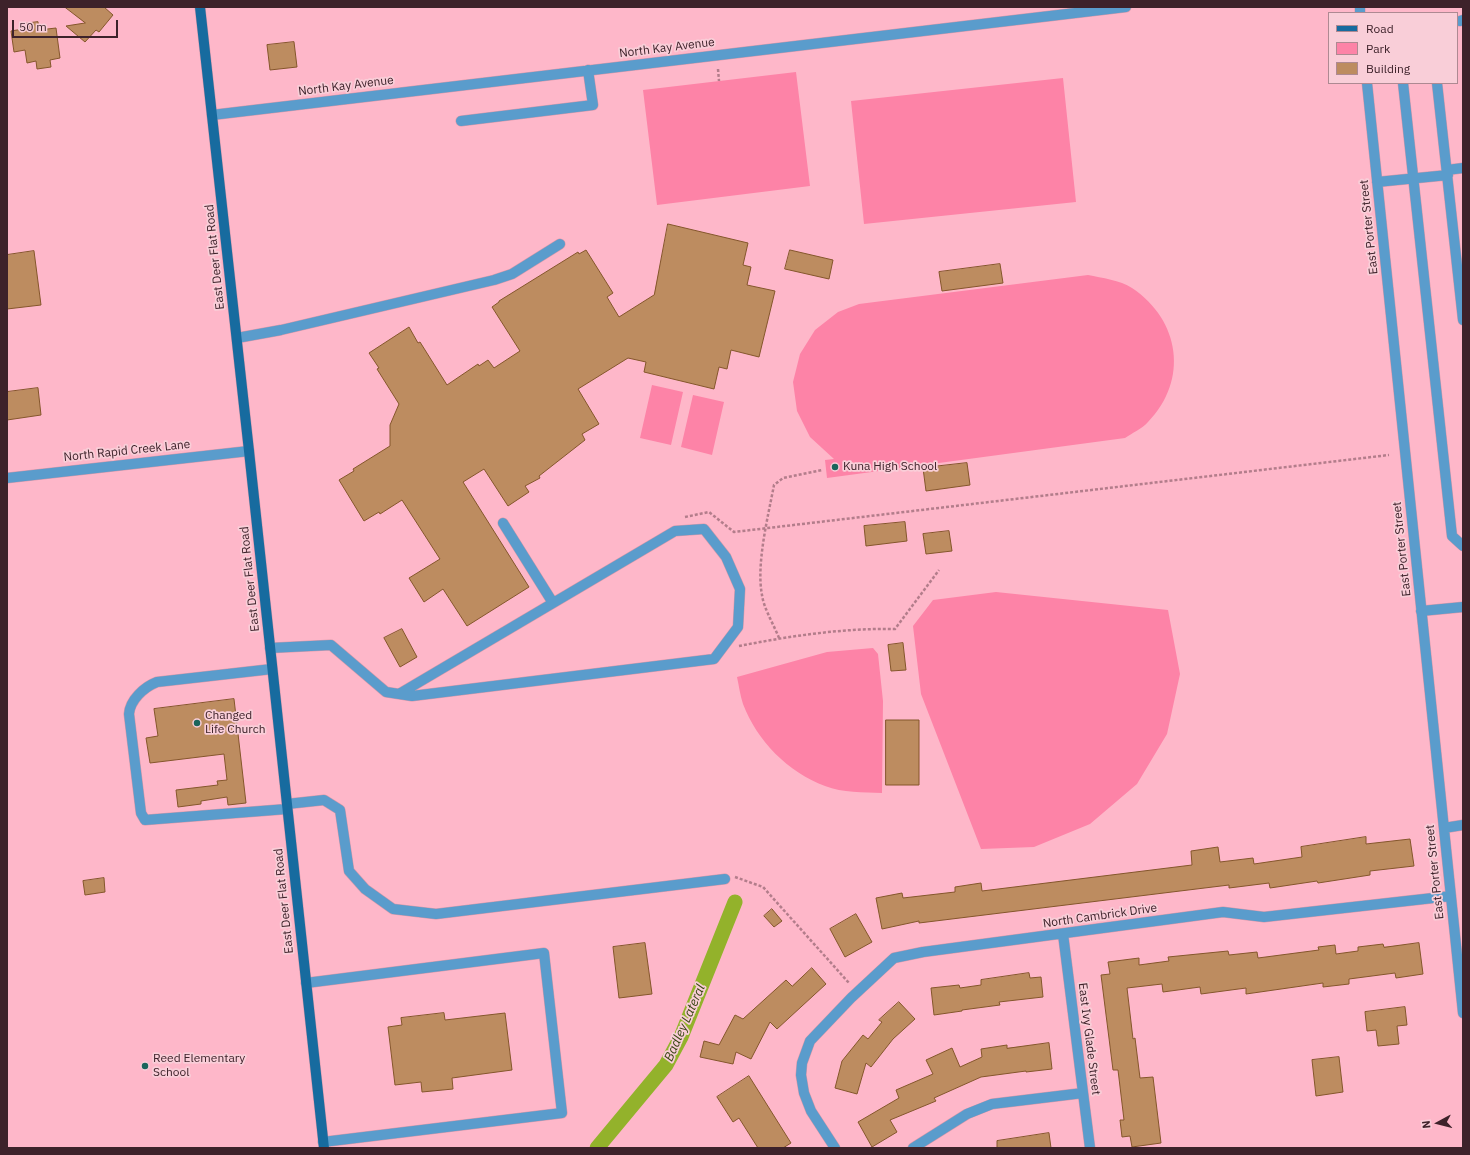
<!DOCTYPE html>
<style>
body{margin:0}
#map{position:relative;width:1470px;height:1155px;overflow:hidden;background:#feb7c9;font-family:"IBM Plex Sans",sans-serif}
canvas{display:block}
.frame{position:absolute;inset:0;border:8px solid #3d222a;pointer-events:none}
.legend{position:absolute;left:1328px;top:12px;width:130px;height:72px;box-sizing:border-box;background:#f9ced8;border:1px solid #ae8992;margin:0;padding:5px 7px;list-style:none;font-size:12px;color:#3d222a}
.legend li{display:flex;align-items:center;gap:8px;height:20px}
.legend b{width:20px;border:1px solid #ae8992}
.north{position:absolute;left:1418px;top:1103px;width:40px;height:40px;-webkit-text-stroke:3px #f9ced8;paint-order:stroke;rotate:263deg;font-size:11px;font-weight:700;line-height:16px;text-align:center;color:#3d222a}
.north::after{content:'';display:block;margin:auto;width:14px;height:18px;background:#3d222a;clip-path:polygon(50% 0,100% 100%,50% 72%,0 100%)}
.scale{position:absolute;left:12px;top:20px;width:106px;height:18px;box-sizing:border-box;border:2px solid #3d222a;border-top:0;padding-left:5px;font-size:12px;line-height:14px;white-space:nowrap;color:#3d222a;-webkit-text-stroke:3px #f9ced8;paint-order:stroke}
</style>
<div id="map">
<canvas width="1470" height="1155"></canvas>
<div class="frame"></div>
<ul class="legend">
<li><b style="height:5px;background:#176b9f"></b>Road</li>
<li><b style="height:11px;background:#fd83a7"></b>Park</li>
<li><b style="height:11px;background:#bd8c60"></b>Building</li>
</ul>
<div class="north">N</div>
<div class="scale">50 m</div>
</div>
<script>
const c = document.querySelector('canvas').getContext('2d');
c.lineJoin = 'round';
function fill(path, color) {
  c.fillStyle = color;
  c.fill(path, 'evenodd');
}
function strokePath(path, color, width, dash) {
  c.strokeStyle = color;
  c.lineWidth = width;
  c.lineCap = dash ? 'butt' : 'round';
  c.setLineDash(dash || []);
  c.stroke(path);
}
function write(font, color, halo, rows, align = 'center') {
  c.font = font + ' "IBM Plex Sans",sans-serif';
  c.lineWidth = 3.5;
  c.setLineDash([]);
  c.textBaseline = 'middle';
  c.strokeStyle = halo;
  c.fillStyle = color;
  for (const [text, x, y, turn = 0] of rows) {
    c.save();
    c.translate(x, y);
    c.rotate((+turn || 0) * Math.PI / 180);
    c.textAlign = isNaN(turn) ? turn : align;
    if (halo) c.strokeText(text, 0, 0);
    c.fillText(text, 0, 0);
    c.restore();
  }
}
fill(new Path2D(`
 M796 72 810 186 657 205 643 90Z
 M1063 78 1076 202 864 224 851 101Z
 M1088 275C1102 278 1120 280 1132 288 1180 320 1189 380 1148 422 1142 429 1132 433 1125 438L827 478 825 460 834 459 810 437 797 411 793 382 800 354 815 330 838 312 859 304Z
 M652 385 683 392 671 445 640 438Z
 M693 395 724 402 712 455 681 447Z
 M996 592 1168 610 1180 674 1167 734 1137 784 1090 824 1034 847 981 849 921 694 913 626 933 600Z
 M873 648 878 654 883 701 882 793C863 792 843 793 825 786 788 772 757 741 743 704 740 695 739 686 737 677L827 652Z`), '#fd83a7');
strokePath(new Path2D(`
 M597 1148 666 1065 681 1037 735 902`), '#93b22b', 15);
const building = new Path2D(`
 M65 7H104L113 15 99 32 96 30 85 42 66 26 85 23Z
 M38 22 39 30 56 28 60 58 50 60 51 67 37 69 36 61 27 63 25 50 14 52 11 31 23 29V24Z
 M294 42 297 67 270 70 267 45Z
 M668 224 748 243 743 265 751 267 747 285 775 291 759 357 731 350 727 369 719 367 714 389 644 372 646 362 628 358 578 389 599 424 582 434 585 440 539 476 540 478 525 486 529 492 508 506 484 469 463 482 529 587 467 626 443 589 424 602 409 578 440 559 402 500 380 514 379 512 364 521 339 480 354 471 353 469 390 446V425L399 404 377 369 379 368 369 353 409 327 418 343 420 342 447 385 478 364 479 366 488 360 494 368 520 351 492 307 499 302V301L578 252 579 254 586 250 613 293 607 297 619 317 654 295Z
 M790 250 833 260 829 279 785 269Z
 M34 251 41 305 7 309V255Z
 M1000 264 1003 283 942 291 939 272Z
 M38 388 41 415 7 420V392Z
 M967 463 970 485 926 491 923 468Z
 M905 522 907 541 866 546 864 526Z
 M949 531 952 551 926 554 923 534Z
 M402 629 417 657 400 667 384 638Z
 M903 643 906 670 891 671 888 645Z
 M234 699 246 803 228 805 227 797 201 801V804L178 807 176 790 218 785 217 781 227 780 224 754 150 763 146 738 158 736 154 709Z
 M886 720H919V785H886Z
 M1366 837V844L1410 839 1414 866 1370 871V875L1318 883 1317 881 1270 888 1269 883 1229 888V885L919 923V921L882 929 876 898 902 893 903 898 955 892V887L981 883 982 891 1192 865 1191 851 1218 847 1220 862 1253 858 1254 864 1302 857 1301 847Z
 M104 878 105 892 85 895 83 881Z
 M772 909 782 921 774 927 764 916Z
 M856 914 872 942 845 957 830 929Z
 M645 943 652 994 619 998 613 947Z
 M1419 943 1423 974 1396 978 1395 973 1349 979V984L1323 987V983L1246 994V988L1201 994 1200 987 1163 992 1162 984 1127 988 1133 1039 1135 1038 1140 1078 1153 1077 1161 1143 1132 1147 1130 1136 1122 1137 1120 1120H1124L1118 1070H1113L1101 975 1110 974 1108 962 1139 958V965L1169 961 1168 957 1228 951 1229 955 1257 952 1258 958 1319 950 1318 947 1335 945 1336 954 1358 951V947L1383 944 1384 947Z
 M812 968 826 984 777 1029 770 1022 751 1059 736 1052 733 1064 700 1057 704 1041 719 1045 735 1015 743 1019 786 980 792 986Z
 M1029 973 1030 978 1041 977 1043 997 999 1002 1000 1005 962 1010V1011L934 1015 931 988 959 985 960 988 981 985V980Z
 M899 1002 915 1019 893 1039 871 1067 866 1063 857 1094 835 1088 842 1061 863 1035 868 1039 882 1022 879 1020Z
 M1405 1007 1407 1025 1397 1026 1399 1044 1378 1046 1376 1030 1367 1031 1365 1012Z
 M444 1013 445 1020 505 1013 512 1070 452 1078 453 1089 422 1092 421 1082 395 1085 388 1027 402 1025 401 1018Z
 M1049 1043 1052 1069 1026 1072V1071L981 1077 934 1098 936 1101 890 1120 897 1132 872 1147 858 1122 899 1098 896 1090 933 1074 926 1060 952 1048 960 1067 982 1057 981 1049 1007 1045V1048Z
 M1339 1057 1343 1092 1316 1096 1312 1060Z
 M749 1076 791 1143 783 1148H758L739 1118 733 1122 717 1097Z
 M1049 1133 1051 1148H997V1141Z`);
fill(building, '#bd8c60');
strokePath(building, '#84562b', 1);
const minor = new Path2D(`
 M1360 7V13
 M1460 21 1463 20
 M1367 83 1463 1013
 M1403 83 1452 536 1463 546
 M1437 83 1463 320
 M212 115 1126 7
 M461 121 593 105 588 70
 M1447 170 1463 168
 M1377 182 1448 175
 M237 338 281 330 494 280 512 274 560 244
 M7 478 249 451
 M503 523 553 603
 M1421 611 1463 607
 M270 648 331 645 386 692 412 696 714 659 738 627 740 589 726 557 704 529 675 531 399 694
 M272 669 157 682C144 687 130 700 129 714L141 813 145 820 287 809
 M287 804 324 800 340 810 349 871 365 889 393 909 436 914 725 879
 M1444 828 1463 825
 M1063 934 1090 1148
 M306 983 544 953 562 1113 323 1142
 M835 1148 811 1111 804 1093 801 1075 802 1063 810 1041 851 998 894 958 923 952 1223 912 1264 917 1451 896
 M913 1148 967 1114 992 1104 1083 1093`);
const major = new Path2D(`
 M200 7 249 451 324 1148`);
strokePath(minor, '#d799a9', 11);
strokePath(major, '#d799a9', 11);
strokePath(new Path2D(`
 M718 69 719 81
 M685 517 709 512 734 532 1389 455
 M779 638C774 625 764 609 762 595 756 564 768 517 774 485L783 478 822 470
 M739 646C790 636 843 628 895 629L939 570
 M735 877 763 887 849 983`), '#b37d8b', 2.5, [3, 2]);
strokePath(minor, '#5a9ccc', 10);
strokePath(major, '#176b9f', 10);
for (const [x, y, r, color] of [
 [835,467,4,"#1b655b"],
 [197,723,4,"#1b655b"],
 [145,1066,4,"#1b655b"]
]) {
  const dot = new Path2D();
  dot.arc(x, y, r, 0, 2 * Math.PI);
  c.fillStyle = color;
  c.fill(dot);
  strokePath(dot, '#f9ced8', 1.5);
}
write('12px', '#3d222a', '#f9ced8', [
 ["North Kay Avenue",667,48,-7],
 ["North Kay Avenue",346,86,-7],
 ["East Porter Street",1369,227,-96],
 ["East Deer Flat Road",215,257,-96],
 ["North Rapid Creek Lane",127,451,-6],
 ["East Porter Street",1402,549,-96],
 ["East Deer Flat Road",250,579,-96],
 ["East Porter Street",1435,872,-96],
 ["East Deer Flat Road",284,901,-96],
 ["North Cambrick Drive",1100,916,-8],
 ["East Ivy Glade Street",1089,1039,83]
]);
write('12px', '#3d222a', '#f9ced8', [
 ["Kuna High School",843,467],
 ["Changed",205,716],
 ["Life Church",205,730],
 ["Reed Elementary",153,1059],
 ["School",153,1073]
], 'left');
write('italic 13px', '#394613', '#f9ced8', [
 ["Badley Lateral",685,1023,-66]
]);
</script>
